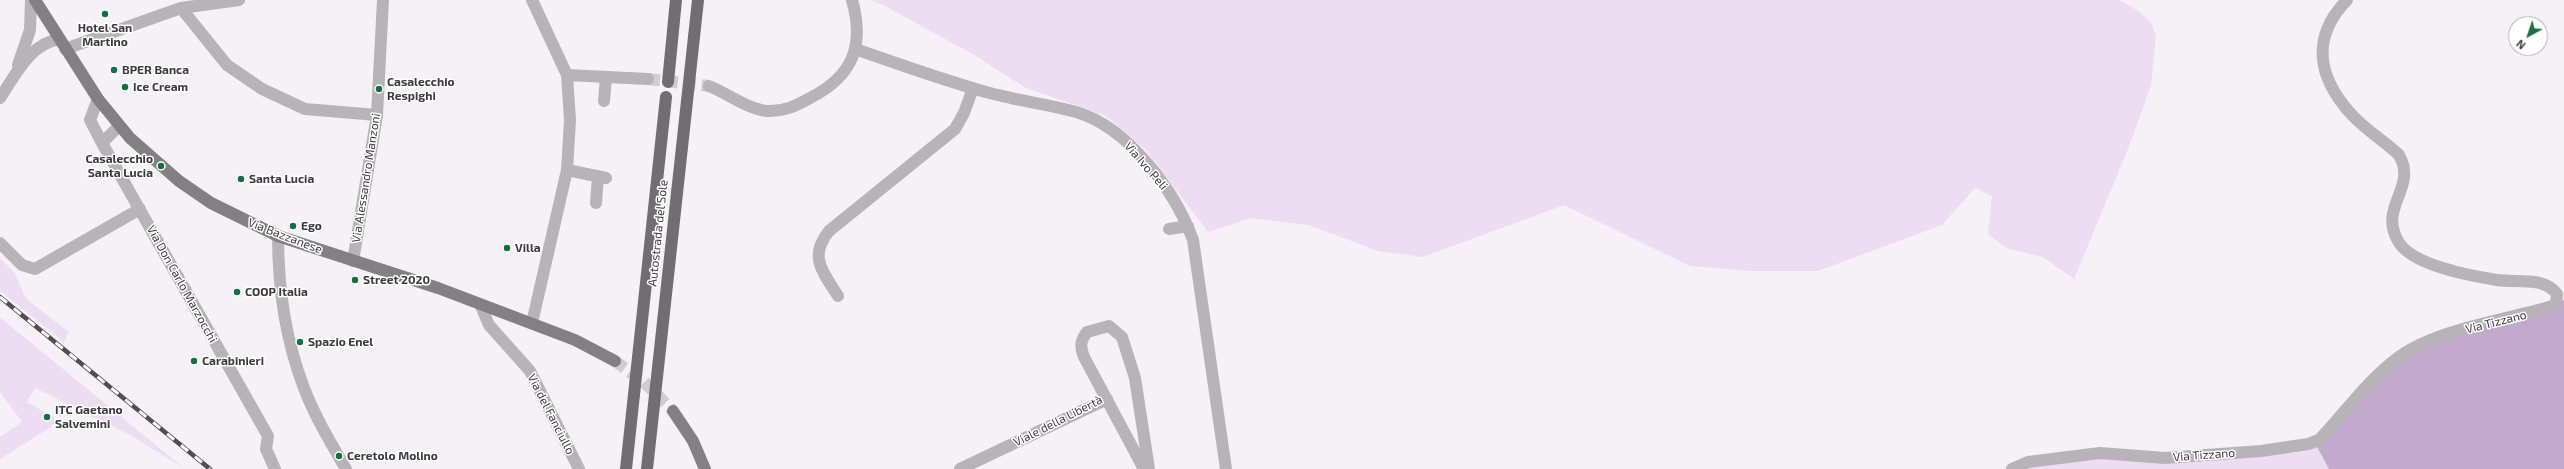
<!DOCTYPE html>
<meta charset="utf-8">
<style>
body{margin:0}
#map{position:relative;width:2564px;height:469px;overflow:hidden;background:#f5f1f7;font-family:"Exo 2",sans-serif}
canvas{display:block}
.north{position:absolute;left:2508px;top:16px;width:40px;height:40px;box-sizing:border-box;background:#fff;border:1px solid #b1b1b2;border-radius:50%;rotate:220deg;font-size:11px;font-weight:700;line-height:16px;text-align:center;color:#3d3b3e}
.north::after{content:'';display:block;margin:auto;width:14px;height:18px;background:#157044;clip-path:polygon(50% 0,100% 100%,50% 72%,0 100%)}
</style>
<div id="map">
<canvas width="2564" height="469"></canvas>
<div class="north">N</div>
</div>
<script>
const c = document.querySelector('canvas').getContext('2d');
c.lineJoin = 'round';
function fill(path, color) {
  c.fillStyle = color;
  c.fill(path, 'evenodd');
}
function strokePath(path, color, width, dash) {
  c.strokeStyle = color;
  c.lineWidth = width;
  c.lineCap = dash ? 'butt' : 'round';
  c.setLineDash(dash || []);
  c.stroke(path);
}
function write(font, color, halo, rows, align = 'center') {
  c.font = font + ' "Exo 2",sans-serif';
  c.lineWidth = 3;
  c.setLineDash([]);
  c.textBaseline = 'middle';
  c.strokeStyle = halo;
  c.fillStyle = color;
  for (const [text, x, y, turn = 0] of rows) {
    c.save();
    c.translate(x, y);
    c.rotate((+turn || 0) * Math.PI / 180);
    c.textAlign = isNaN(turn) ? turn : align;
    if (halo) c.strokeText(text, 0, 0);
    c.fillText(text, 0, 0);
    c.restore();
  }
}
fill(new Path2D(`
 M871 0H2119L2140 12 2151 23 2156 35 2151 86 2128 149 2074 279 2043 257 2006 248 1988 234 1992 196 1975 188 1942 225 1818 271H1750L1690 266 1564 205 1423 257 1378 251 1309 225 1251 218 1208 232 1146 150 1106 116 1024 87 976 56 885 6Z
 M0 258 15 273 23 293 29 301 69 332 64 342 0 291Z
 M0 318 2 319 185 469 130 435 35 388 27 402 55 418 51 427 0 459V437L22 422 0 392Z
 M2315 443 2329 469H2020L2030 463Z`), '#ecddf3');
fill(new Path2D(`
 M2564 300V469H2329L2315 443 2386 367 2429 336 2523 317Z`), '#c1aacb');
strokePath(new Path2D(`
 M648 79 709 86`), '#d0cdd2', 12, [12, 6]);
strokePath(new Path2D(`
 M615 361 644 382 673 411`), '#d0cdd2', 12, [12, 6]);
strokePath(new Path2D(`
 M181 8 227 65 262 89 305 109 377 115
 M65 49 181 8 239 0
 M855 49C896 63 937 78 979 90 1011 100 1044 103 1076 112 1128 127 1175 191 1193 240L1226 469
 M18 65 30 30 31 0
 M567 75 648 79
 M709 86C727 93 747 109 767 111 783 112 796 106 810 98 853 76 865 46 852 0
 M0 98C16 74 30 44 59 39
 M98 99 90 120 102 143 119 126
 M604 101 606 77
 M102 143 268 436 266 449 275 469
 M567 170 606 178
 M596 203 598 176
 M1169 229 1188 226
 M278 236C278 286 286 341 304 388 315 417 331 443 346 469
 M0 243 22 265 35 269 140 209
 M353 261 377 115 383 0
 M838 296C823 272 808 257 829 231L955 129 964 113 973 88
 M480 304 489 325 530 371 579 469
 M532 323 567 170 570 120 567 75 532 0
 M960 469 1107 399
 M1144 469 1084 357C1080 347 1080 341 1087 332L1109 326 1122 337 1135 378 1149 469
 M2012 469 2028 462 2100 453 2165 458 2261 451 2308 444 2319 440C2344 414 2366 382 2395 360 2433 329 2508 320 2556 305L2557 294C2543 276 2517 283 2497 280 2471 276 2411 265 2398 241 2378 206 2418 188 2399 155 2384 141 2366 130 2352 115 2318 78 2310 38 2347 0`), '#b6b4b7', 12);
strokePath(new Path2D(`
 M35 0 98 99 130 138 179 181 211 203 278 236 438 288 575 340 615 361
 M673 411 693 441 705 469`), '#838084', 12);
strokePath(new Path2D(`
 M668 82 676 0
 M626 469 666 97
 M647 469 698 0`), '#716d72', 12);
const rail = new Path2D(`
 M0 297 210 469`);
strokePath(rail, '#514e52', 4.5);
strokePath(rail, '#fff', 3, [9]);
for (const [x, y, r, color] of [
 [105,14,4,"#157044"],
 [114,70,4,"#157044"],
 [125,87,4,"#157044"],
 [379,89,4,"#157044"],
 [161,166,4,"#157044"],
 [241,179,4,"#157044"],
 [293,226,4,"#157044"],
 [507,248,4,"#157044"],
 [355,280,4,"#157044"],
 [237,292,4,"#157044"],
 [300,342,4,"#157044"],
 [194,361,4,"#157044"],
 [47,417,4,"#157044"],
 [339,456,4,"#157044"]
]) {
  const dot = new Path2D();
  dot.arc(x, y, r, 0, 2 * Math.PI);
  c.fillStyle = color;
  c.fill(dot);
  strokePath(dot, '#fff', 1.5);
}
write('bold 12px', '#3d3b3e', '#fff', [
 ["Hotel San",105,28,"center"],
 ["Martino",105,42,"center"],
 ["BPER Banca",122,70],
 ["Casalecchio",387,82],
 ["Respighi",387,96],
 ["Ice Cream",133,87],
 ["Casalecchio",153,159,"right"],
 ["Santa Lucia",153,173,"right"],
 ["Santa Lucia",249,179],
 ["Ego",301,226],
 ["Villa",515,248],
 ["Street 2020",363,280],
 ["COOP Italia",245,292],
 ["Spazio Enel",308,342],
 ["Carabinieri",202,361],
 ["ITC Gaetano",55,410],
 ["Salvemini",55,424],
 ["Ceretolo Molino",347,456]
], 'left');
write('12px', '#3d3b3e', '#fff', [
 ["Via Ivo Peli",1146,166,49],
 ["Via Alessandro Manzoni",366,178,-81],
 ["Autostrada del Sole",658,233,-84],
 ["Via Bazzanese",285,236,21],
 ["Via Don Carlo Marzocchi",182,284,61],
 ["Via Tizzano",2496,322,-14],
 ["Via del Fanciullo",551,414,63],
 ["Viale della Libertà",1058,421,-27],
 ["Via Tizzano",2204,455,-4]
]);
</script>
